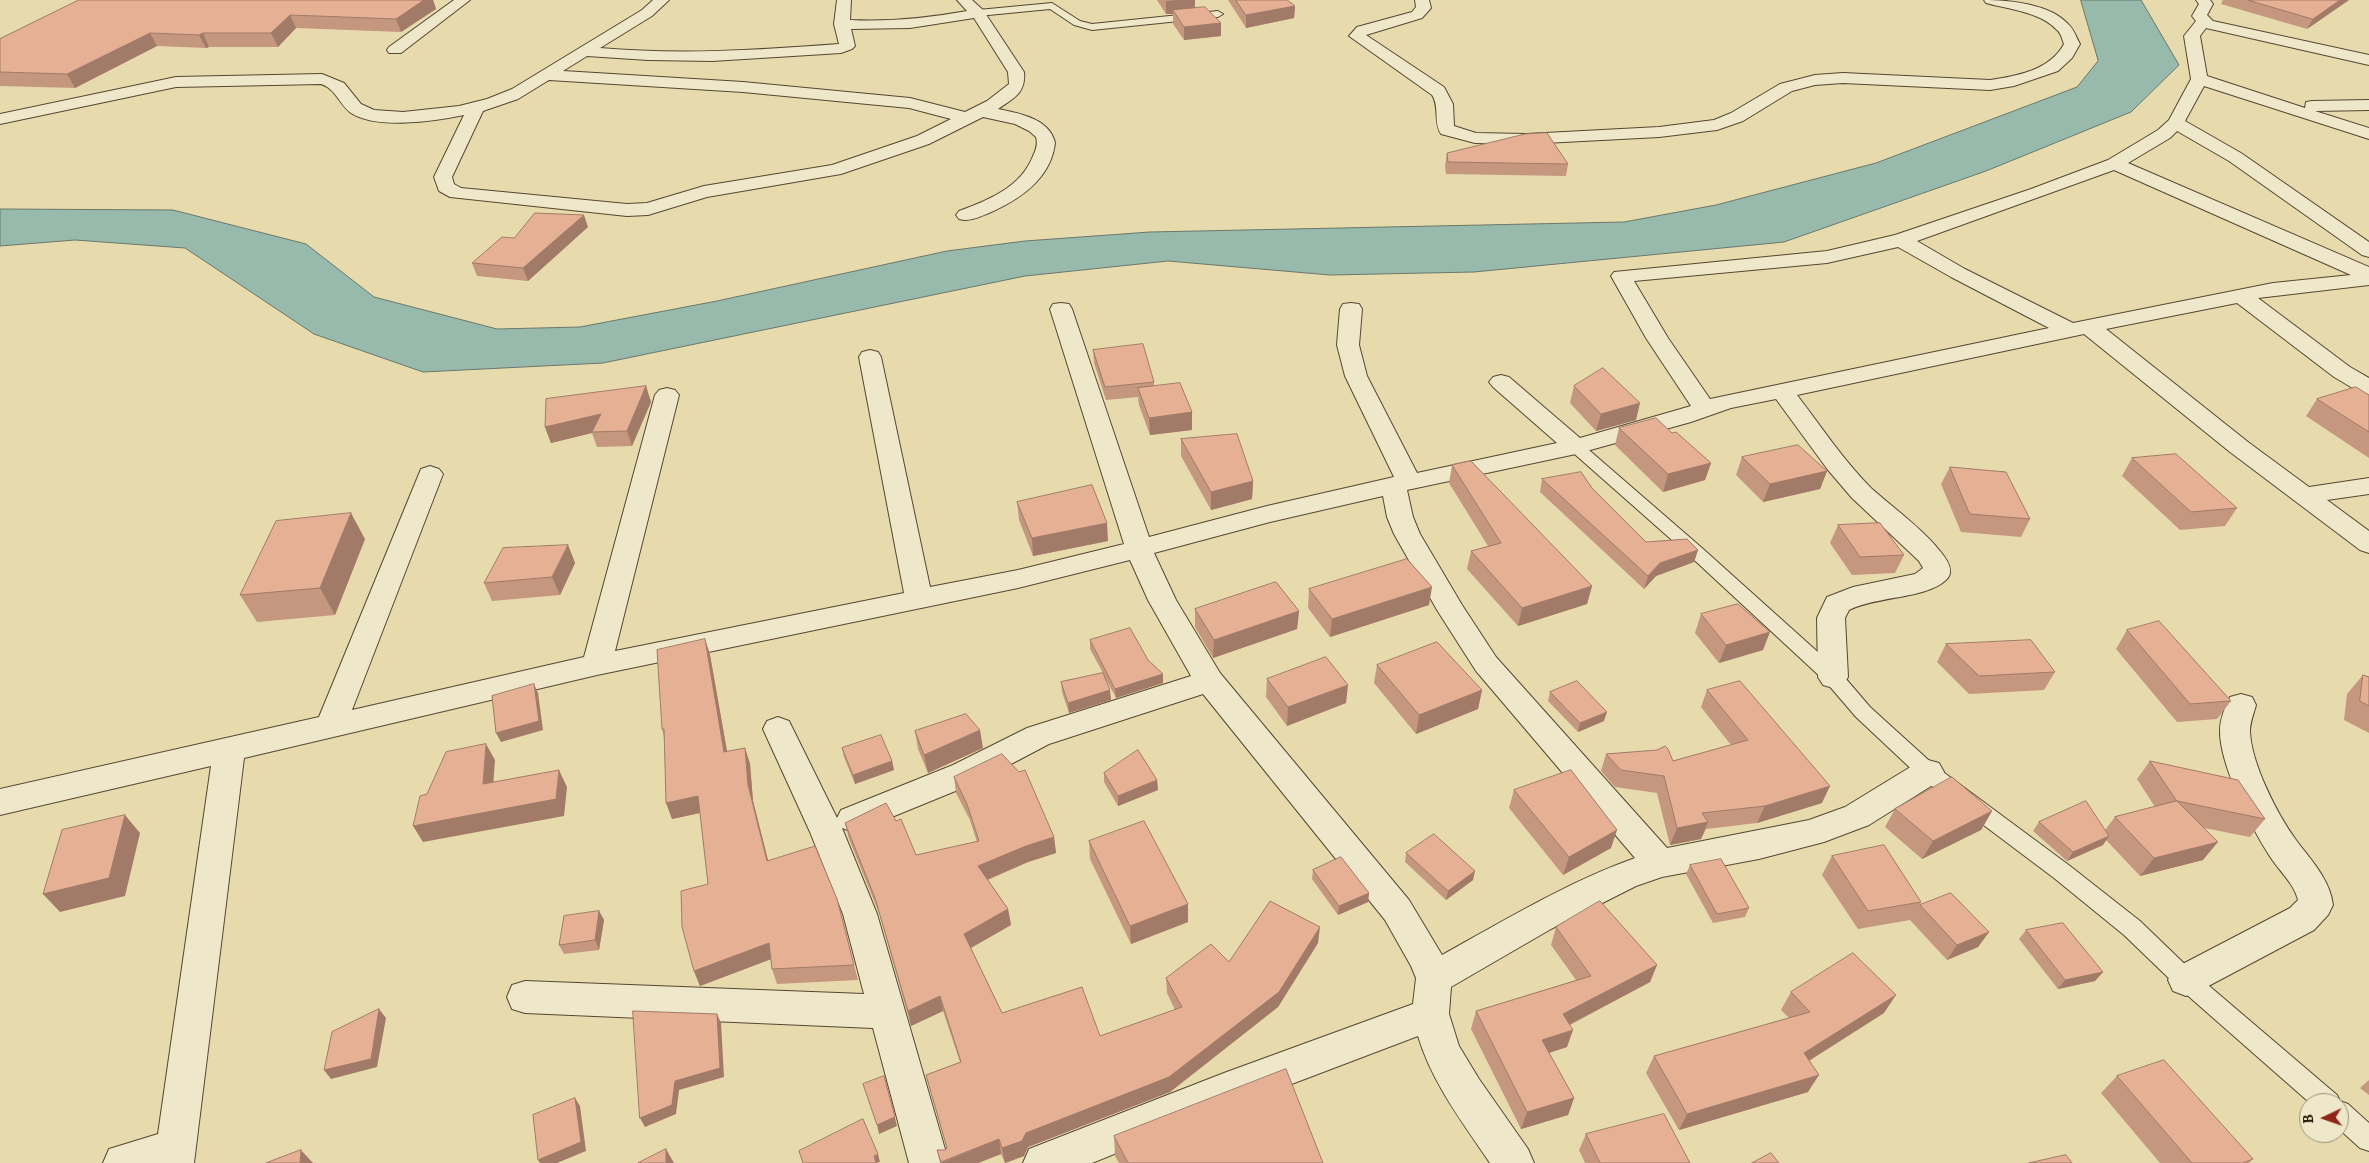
<!DOCTYPE html>
<style>
body{margin:0}
#map{position:relative;width:2369px;height:1163px;overflow:hidden;background:#e7daac;font-family:Vollkorn,serif}
canvas{display:block}
.north{position:absolute;left:2299px;top:1093px;width:50px;height:50px;box-sizing:border-box;background:#efe7c9;border:1px solid #9e937c;border-radius:50%;rotate:267deg;font-size:14px;font-weight:700;line-height:20px;text-align:center;color:#251608}
.north::after{content:'';display:block;margin:auto;width:18px;height:22px;background:#8f2418;clip-path:polygon(50% 0,100% 100%,50% 72%,0 100%)}
</style>
<div id="map">
<canvas width="2369" height="1163"></canvas>
<div class="north">B</div>
</div>
<script>
const c = document.querySelector('canvas').getContext('2d');
c.lineJoin = 'round';
function fill(path, color) {
  c.fillStyle = color;
  c.fill(path, 'evenodd');
}
function strokePath(path, color, width, dash) {
  c.strokeStyle = color;
  c.lineWidth = width;
  c.lineCap = dash ? 'butt' : 'round';
  c.setLineDash(dash || []);
  c.stroke(path);
}
const water = new Path2D(`
 M2081 0H2141L2179 65 2131 112 1986 171 1784 242 1474 272 1330 275 1168 261 1025 276 603 363 423 372 314 334 185 248 75 240 0 246V209L173 210 306 244 374 297 497 329 580 327 717 301 947 251 1025 241 1150 232 1624 222 1716 205 1876 163 2077 87 2098 61Z`);
fill(water, '#97baad');
strokePath(water, '#69786b', 1);
const service = new Path2D(`
 M1052 3 1080 21 1092 24 1218 11 1223 14 1218 17 1092 30 1074 25 1050 9 978 16 973 13 978 10Z
 M1576 442 1582 444 1702 548 1840 672 1870 707 1935 766 2070 866 2140 921 2194 973 2337 1095 2340 1101 2348 1104 2369 1123V1151L2360 1148 2339 1129V1103H2310L2178 987 2124 935 2054 878 1921 778 1856 717 1826 682 1690 556 1570 450 1568 447 1570 444Z`);
const minor = new Path2D(`
 M454 0H470L401 53H389L387 50 389 47Z
 M653 0H669L652 16 600 48C680 55 759 50 839 44L834 24 837 0H851L850 20C889 22 928 18 967 11L957 0H972L983 10 1024 72C1026 93 1014 98 998 109 1017 113 1050 118 1055 143 1051 179 1019 200 989 213 979 217 970 222 959 219L956 215 959 211C989 200 1021 187 1033 156 1036 150 1038 144 1036 137L1029 131 1015 124 983 117 929 144 841 174 707 197 648 215 627 216 450 197 439 191 434 177 464 115C435 121 377 130 351 113 339 104 336 89 321 84L176 87 0 124V114L176 77 322 74 344 83 361 104 374 110 403 112 459 106 487 99 512 89 642 10ZM974 18 1008 72 1009 84 987 101 965 112 910 98 743 82 563 71 587 56 648 60 712 61 841 53 852 49 855 46 851 29 910 28ZM549 80 743 92 909 108 951 119 917 136 832 165 704 186 647 203 627 204 461 188 454 184 452 177 483 111 518 99Z
 M1415 0H1429L1431 8 1422 18 1366 35 1444 87 1453 104 1454 126 1476 133 1526 134 1659 127 1714 120 1731 113 1780 84 1815 75 1843 73 1990 80C2018 76 2050 70 2064 44 2062 39 2061 33 2057 30 2041 12 2008 9 1986 3L1984 0C2009 0 2050 4 2068 24 2074 29 2076 37 2080 44L2072 58 2058 71 2014 86 1990 90 1843 83 1815 85 1792 91 1743 121 1717 130 1659 137 1526 144 1475 143 1441 134C1433 122 1440 107 1432 95L1349 36 1357 27 1412 12 1416 7Z
 M2196 0H2210L2213 4 2207 15 2213 21 2369 55V65L2206 28 2200 36 2207 76 2305 108 2306 102 2312 101 2369 100V110L2315 111 2369 128V139L2204 86 2185 121 2241 153 2369 242V257L2362 255 2229 161 2177 131 2170 138 2128 163 2369 267V285L2258 298 2350 367 2369 378V395L2361 393 2334 377 2237 303 2106 329 2248 442 2309 487 2369 478V494L2327 500 2369 531V553L2360 550 2230 452 2084 334 1797 395C1821 426 1843 460 1871 488 1891 506 1924 530 1939 550 1946 558 1956 571 1946 580 1926 599 1876 596 1849 610L1845 618 1848 677 1843 685 1833 688 1823 685 1818 677 1817 618 1827 597 1853 587 1915 574 1923 568 1919 561 1852 498 1828 470 1776 399 1731 408 1691 422 1576 454 1407 490 1413 517 1420 534 1462 605 1496 657 1667 848 1809 820 1845 807 1917 763 1928 760 1939 763 1944 772 1939 781 1869 825 1824 842 1759 859 1662 877 1636 886 1551 929 1451 987 1449 1014 1459 1046 1479 1079 1528 1149 1534 1163H1490C1463 1123 1432 1083 1418 1036L1231 1107 1092 1163H1023L1029 1149 1224 1073 1413 1004 1416 978 1411 966 1385 920 1203 694 1049 744 975 783 865 828 853 832 842 828 877 914 949 1163H909L873 1028 525 1013 512 1009 507 997 512 985 525 981 864 994 843 914 810 832 763 729 767 721 778 717 789 721 837 818 841 810 953 765 1027 728 1191 676 1148 600 1130 560 1018 588 597 675 244 758 194 1163H103L109 1149 158 1134 211 766 0 815V789L319 717 421 469 430 466 439 469 443 474 352 710 584 657 655 395 659 390 667 388 675 390 679 395 615 651 904 593 859 357 862 352 870 350 878 352 881 357 930 587 1018 570 1124 544 1050 309 1053 304 1061 303 1069 304 1072 309 1149 537 1267 506 1394 477 1345 376 1337 345 1340 309 1343 304 1351 303 1359 304 1362 309 1359 345 1367 376 1417 473 1557 443 1493 387 1489 382 1493 377 1501 375 1509 377 1580 438 1691 406 1646 338 1611 276 1614 272 1827 251 1895 235 2031 189 2108 160 2158 130 2169 120 2191 79 2184 36 2196 21 2192 16 2199 4ZM2114 170 2351 275 2273 283 2073 323 1965 269 1917 241ZM1898 247 1951 277 2049 328 1710 399 1668 338 1634 281 1827 263ZM1383 496 1387 517 1394 534 1437 610 1476 671 1635 858C1568 882 1505 920 1442 955L1409 900 1220 673 1176 600 1154 553 1270 522Z
 M2241 694 2252 697 2256 705C2254 713 2250 722 2250 731 2251 763 2277 814 2296 840 2310 859 2330 879 2333 905L2328 915 2314 930 2199 991 2186 996 2173 991 2168 980 2173 969 2290 908 2298 900C2294 883 2278 870 2269 855 2251 827 2219 763 2220 730 2220 719 2225 707 2230 697Z`);
strokePath(service, '#564731', 2);
strokePath(minor, '#564731', 2);
fill(service, '#efe7c9');
fill(minor, '#efe7c9');
fill(new Path2D(`
 M79 0H433L436 9 401 32 296 28 278 47H209L206 48 157 46 75 88 0 86V39Z
 M1157 0H1195V8L1221 23V36L1184 40 1173 24V14H1166Z
 M1228 0H1287L1295 6 1294 18 1246 28Z
 M2223 0H2349L2307 29 2221 4Z
 M1447 153 1568 164 1566 176 1446 174 1445 166Z
 M588 227 528 281 477 276 472 263 514 238Z
 M1093 350 1154 382V386L1192 412V430L1150 435 1139 405 1138 397 1106 400 1094 363Z
 M646 386 651 402 632 446 597 447 592 433 551 443 545 427Z
 M1574 386 1636 420 1596 431 1570 403Z
 M2369 395V458L2306 416 2317 399Z
 M1619 428 1672 433 1711 463 1705 480 1663 492 1615 445Z
 M1181 439 1253 481 1252 499 1211 510 1181 456Z
 M1742 457 1827 471 1820 489 1763 502 1736 475Z
 M2132 458 2237 508 2225 526 2180 530 2122 476Z
 M1452 465 1592 586 1587 604 1518 626 1467 569 1471 551 1488 546 1449 483Z
 M1950 467 2030 519 2021 537 1961 532 1941 484Z
 M1542 479 1592 488 1646 542 1698 550 1694 562 1656 576 1644 589 1540 492Z
 M1017 502 1108 541 1033 556 1019 520Z
 M1838 525 1904 555 1895 573 1852 575 1830 543Z
 M365 539 335 615 257 622 240 595Z
 M568 545 575 563 560 595 492 601 484 583Z
 M1309 589 1429 605 1330 637 1308 608Z
 M1195 609 1299 611 1297 629 1213 658 1195 627Z
 M1701 614 1763 650 1719 663 1695 633Z
 M2127 630 2231 701 2217 719 2177 722 2116 649Z
 M705 639 710 655 727 752 745 748 750 764 753 801 768 860 837 899 858 980 777 984 772 969 771 959 700 986 694 971 708 884 700 813 672 819 664 737 662 729Z
 M1090 640 1148 660 1163 674V683L1116 698 1106 679 1111 700 1069 713 1062 692 1061 682 1103 673 1090 649Z
 M1946 644 2055 672 2044 690 1969 694 1937 662Z
 M1377 665 1482 690 1478 709 1416 734 1374 683Z
 M2363 675 2369 677V733L2344 720 2347 694Z
 M1267 679 1346 703 1287 726 1266 697Z
 M1707 690 1822 803 1757 823 1706 829 1701 839 1670 845 1657 793 1615 787 1601 771 1606 754 1673 761 1731 745 1701 707Z
 M1550 692 1604 721 1578 732 1548 701Z
 M915 731 983 748 928 773 918 749Z
 M842 748 892 761 894 770 855 784 844 757Z
 M2150 761 2265 819 2250 837 2204 828 2203 860 2140 876 2106 840 2103 845 2067 861 2033 831 2039 822 2105 830 2115 817 2155 807 2137 779Z
 M1104 773 1157 780 1158 790 1118 806 1104 782Z
 M954 777 1054 837 1056 853 1028 862 988 880 1008 909 1011 925 971 948 1002 1013 1100 1036 1175 1010 1167 993 1166 978 1229 962 1318 943 1278 1007 1170 1092 1028 1147 1024 1156 1005 1163 1001 1154 978 1163H940L937 1150H945L947 1149 926 1075 960 1062 943 1011 911 1026 879 913 849 839 845 823 916 855 977 842 970 820 956 793Z
 M1514 790 1611 848 1563 875 1509 808Z
 M1895 809 1992 811 1981 830 1922 859 1885 827Z
 M1089 841 1188 922 1131 944 1090 859Z
 M1406 853 1473 880 1446 900 1405 862Z
 M1832 856 1921 902 1920 905 1989 932 1978 947 1947 960 1910 920 1858 929 1822 875Z
 M1690 865 1749 908 1745 917 1713 923 1686 874Z
 M1313 870 1369 893 1368 902 1338 915 1312 879Z
 M599 911 604 920 599 950 564 954 559 945Z
 M1556 927 1657 965 1650 982 1570 1025 1567 1047 1549 1053 1574 1098 1568 1115 1521 1129 1471 1029 1476 1011 1576 980 1551 945Z
 M2026 930 2103 972 2095 981 2058 989 2019 939Z
 M1791 992 1884 1013 1809 1061 1808 1092 1679 1130 1646 1073 1654 1056 1789 1018 1781 1010Z
 M2117 1076 2253 1159 2249 1163H2160L2101 1093Z
 M2369 1080V1095L2360 1088Z
 M1586 1134 1690 1163H1585L1579 1150Z
 M1114 1136 1323 1163H1119L1115 1156Z`), '#c6977f');
fill(new Path2D(`
 M424 0H433L436 9 401 32 396 19Z
 M1178 0H1195V11L1173 10V14H1166V1Z
 M2340 0H2349L2307 29 2313 19Z
 M1295 6 1294 18 1246 28V15Z
 M290 15 296 28 278 47 271 33Z
 M1221 23V36L1184 40V27Z
 M150 33 157 46 75 88 67 74Z
 M203 33 209 47 206 48 199 35Z
 M584 215 588 227 528 281 523 268Z
 M646 386 651 402 632 446 627 431Z
 M1640 403 1636 420 1596 431 1601 414Z
 M1192 412V430L1150 435 1149 418Z
 M601 414 592 432V433L551 443 545 427Z
 M1711 463 1705 480 1663 492 1668 474Z
 M1827 471 1820 489 1763 502 1770 484Z
 M1253 481 1252 499 1211 510V492Z
 M351 513 365 539 335 615 320 588Z
 M1107 523 1108 541 1033 556 1032 538Z
 M568 545 575 563 560 595 552 577Z
 M1698 550 1694 562 1656 576 1644 589 1648 576 1660 563Z
 M1592 586 1587 604 1518 626 1522 608Z
 M1432 587 1429 605 1330 637 1332 619Z
 M1299 611 1297 629 1213 658 1214 640Z
 M1770 632 1763 650 1719 663 1726 645Z
 M705 639 710 655 730 768 724 752Z
 M1163 674V683L1116 698 1115 689Z
 M534 684 538 693 543 730 501 742 496 733Z
 M1348 685 1346 703 1287 726 1288 707Z
 M1110 690 1111 700 1069 713 1068 703Z
 M1482 690 1478 709 1416 734 1419 715Z
 M1607 712 1604 721 1578 732 1580 723Z
 M980 730 983 748 928 773 924 755Z
 M486 744 495 760 492 801 483 784Z
 M745 748 750 764 753 801 772 876 767 861 748 785Z
 M892 761 894 770 855 784 853 775Z
 M559 770 567 787 564 816 423 842 413 826Z
 M1157 780 1158 790 1118 806V796Z
 M1830 786 1822 803 1757 823 1765 806Z
 M698 796 704 812 672 819 666 803Z
 M1992 811 1981 830 1922 859 1933 841Z
 M125 815 140 833 125 896 60 912 43 894Z
 M1708 822 1701 839 1670 845 1677 828Z
 M1617 830 1611 848 1563 875 1569 857Z
 M2109 836 2103 845 2067 861 2073 852Z
 M1054 837 1056 853 1028 862 981 882 978 866 1026 846Z
 M2218 842 2203 860 2140 876 2154 858Z
 M1475 871 1473 880 1446 900 1448 891Z
 M1369 893 1368 902 1338 915 1339 906Z
 M1188 904V922L1131 944 1130 926Z
 M1008 909 1011 925 967 950 964 934Z
 M599 911 604 920 599 950 595 940Z
 M1320 927 1318 943 1278 1007 1170 1092 1028 1147 1024 1156 1005 1163 1002 1148Z
 M1989 932 1978 947 1947 960 1957 945Z
 M769 943 774 958 700 986 694 971Z
 M1657 965 1650 982 1557 1031 1563 1014Z
 M2103 972 2095 981 2058 989 2065 980Z
 M1896 995 1884 1013 1794 1070 1804 1053Z
 M940 996 943 1011 911 1026 908 1011Z
 M379 1009 386 1018 377 1067 331 1079 324 1070Z
 M717 1014 721 1023 724 1077 679 1090 676 1114 645 1127 640 1118 675 1081Z
 M1573 1030 1567 1047 1536 1057 1542 1040Z
 M1819 1075 1808 1092 1679 1130 1687 1114Z
 M884 1076 897 1126 879 1134 877 1125Z
 M575 1098 580 1106 586 1151 557 1163H540L538 1160Z
 M1574 1098 1568 1115 1521 1129 1527 1112Z
 M999 1139 1001 1154 978 1163H941Z
 M666 1149 674 1163H666Z
 M301 1150 313 1163H300Z
 M878 1154 880 1162 876 1163 874 1156Z`), '#a17b68');
const building = new Path2D(`
 M79 0H424L396 19 290 15 271 33H203L199 35 150 33 67 74 0 72V39Z
 M1236 0H1287L1295 6 1246 15Z
 M2248 0H2340L2313 19Z
 M1205 7 1221 23 1184 27 1173 10Z
 M1547 133 1568 164 1448 162 1447 153 1525 134Z
 M535 213 584 215 523 268 472 263 502 237 514 238Z
 M1143 344 1154 382 1105 387 1093 350Z
 M1603 368 1640 403 1601 414 1574 386Z
 M1180 383 1192 412 1149 418 1138 388Z
 M646 386 627 431 592 432 601 414 545 427 546 399Z
 M2356 387 2369 395V432L2317 399Z
 M1656 418 1672 433 1676 432 1711 463 1668 474 1619 428Z
 M1237 434 1253 481 1211 492 1181 439Z
 M1798 445 1827 471 1770 484 1742 457Z
 M2176 454 2237 508 2191 512 2132 458Z
 M1471 461 1592 586 1522 608 1471 551 1501 543 1452 465Z
 M1950 467 2006 472 2030 519 1970 514Z
 M1581 472 1592 488 1646 542 1687 539 1698 550 1660 563 1648 576 1542 479Z
 M1092 485 1107 523 1032 538 1017 502Z
 M351 513 320 588 240 595 276 521Z
 M1880 523 1904 555 1860 557 1838 525Z
 M568 545 552 577 484 583 503 548Z
 M1407 559 1432 587 1332 619 1309 589Z
 M1276 582 1299 611 1214 640 1195 609Z
 M1738 604 1770 632 1726 645 1701 614Z
 M2159 621 2231 701 2190 704 2127 630Z
 M1130 628 1148 660 1163 674 1115 689 1090 640Z
 M705 639 724 752 745 748 748 785 767 861 815 846 837 899 854 965 772 969 769 943 694 971 682 927 681 891 708 884 698 796 666 803 664 729H662L657 650Z
 M2031 640 2055 672 1979 676 1946 644Z
 M1437 642 1482 690 1419 715 1377 665Z
 M1326 657 1348 685 1288 707 1267 679Z
 M1103 673 1110 690 1068 703 1061 682Z
 M2363 675 2369 677V706L2360 701Z
 M1577 681 1607 712 1580 723 1550 692Z
 M1740 681 1830 786 1765 806 1702 813 1708 822 1677 828 1664 776 1621 770 1606 754 1657 750 1665 746 1668 749 1673 761 1748 740 1707 690Z
 M534 684 539 721 496 733 492 696Z
 M966 714 980 730 924 755 915 731Z
 M881 735 892 761 853 775 842 748Z
 M486 744 483 784 559 770 556 799 413 826 420 796 427 794 446 752Z
 M1138 750 1157 780 1118 796 1104 773Z
 M1002 754 1019 772 1025 770 1054 837 1026 846 978 866 1008 909 964 934 1002 1013 1082 987 1100 1036 1182 1007 1166 978 1211 944 1229 962 1270 901 1320 927 1279 992 1169 1077 1026 1133 1022 1141 1002 1148 999 1139 941 1162 937 1150H945L947 1148 926 1075 961 1062 940 996 908 1011 875 898 845 823 886 803 896 821 901 819 916 855 979 841 967 804 954 777Z
 M2150 761 2238 780 2265 819 2177 801Z
 M1571 770 1617 830 1569 857 1514 790Z
 M1952 777 1992 811 1933 841 1895 809Z
 M2086 801 2109 836 2073 852 2039 822Z
 M2177 801 2218 842 2154 858 2115 817Z
 M125 815 109 878 43 894 62 830Z
 M1144 821 1188 904 1130 926 1089 841Z
 M1434 834 1475 871 1448 891 1406 853Z
 M1884 845 1921 902 1868 911 1832 856Z
 M1341 857 1369 893 1339 906 1313 870Z
 M1721 859 1749 908 1717 914 1690 865Z
 M1951 893 1989 932 1957 945 1920 905Z
 M1600 901 1657 965 1563 1014 1573 1030 1542 1040 1574 1098 1527 1112 1476 1011 1591 976 1556 927Z
 M599 911 595 940 559 945 564 916Z
 M2063 923 2103 972 2065 980 2026 930Z
 M1853 953 1896 995 1804 1053 1819 1075 1687 1114 1654 1056 1810 1012 1791 992Z
 M379 1009 371 1059 324 1070 332 1032Z
 M633 1011 717 1014 720 1068 675 1081 672 1105 640 1118Z
 M2164 1060 2253 1159 2243 1163H2192L2117 1076Z
 M1286 1069 1323 1163H1128L1114 1136Z
 M884 1076 895 1117 877 1125 863 1084Z
 M575 1098 581 1142 538 1160 533 1115Z
 M1664 1114 1690 1163H1600L1586 1134Z
 M863 1119 878 1154 874 1156 876 1163H803L799 1151Z
 M666 1149V1163H638Z
 M301 1150 300 1163H266Z
 M1771 1153 1779 1163H1752Z
 M2066 1155 2072 1163H2029Z`);
fill(building, '#e6b094');
strokePath(building, '#a17b68', 1);
</script>
